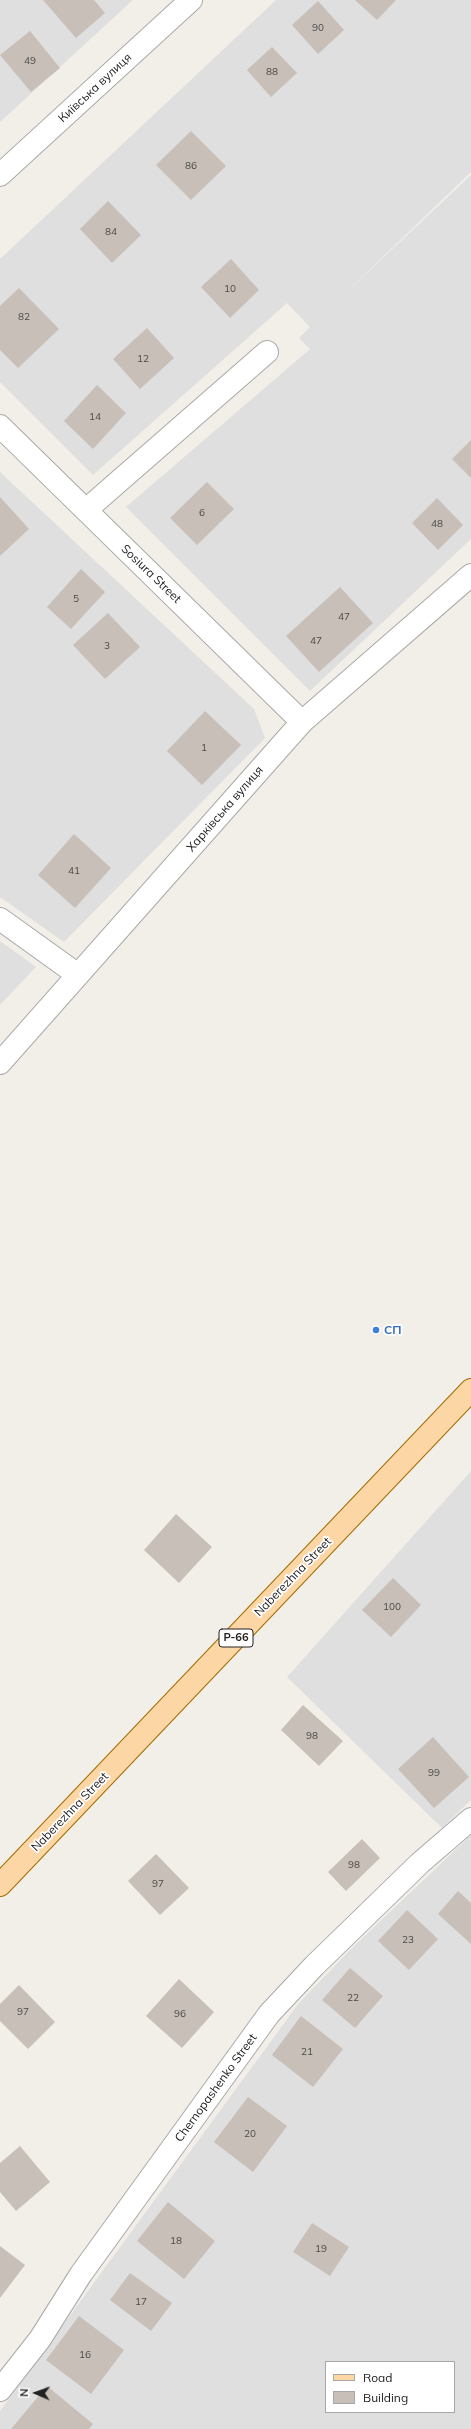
<!DOCTYPE html>
<meta charset="utf-8">
<style>
body{margin:0}
#map{position:relative;width:471px;height:2429px;overflow:hidden;background:#f2efe9;font-family:Mulish,sans-serif}
canvas{display:block}
.legend{position:absolute;left:325px;top:2361px;width:130px;height:52px;box-sizing:border-box;background:#fff;border:1px solid #a7a7a7;margin:0;padding:5px 7px;list-style:none;font-size:12px;color:#222}
.legend li{display:flex;align-items:center;gap:8px;height:20px}
.legend b{width:20px;border:1px solid #a7a7a7}
.north{position:absolute;left:16px;top:2373px;width:40px;height:40px;-webkit-text-stroke:3px #fff;paint-order:stroke;rotate:272deg;font-size:11px;font-weight:700;line-height:16px;text-align:center;color:#222}
.north::after{content:'';display:block;margin:auto;width:14px;height:18px;background:#222;clip-path:polygon(50% 0,100% 100%,50% 72%,0 100%)}
</style>
<div id="map">
<canvas width="471" height="2429"></canvas>
<ul class="legend">
<li><b style="height:5px;background:#fcd6a4"></b>Road</li>
<li><b style="height:11px;background:#c7bfb8"></b>Building</li>
</ul>
<div class="north">N</div>
</div>
<script>
const c = document.querySelector('canvas').getContext('2d');
c.lineJoin = 'round';
function fill(path, color) {
  c.fillStyle = color;
  c.fill(path, 'evenodd');
}
function strokePath(path, color, width, dash) {
  c.strokeStyle = color;
  c.lineWidth = width;
  c.lineCap = dash ? 'butt' : 'round';
  c.setLineDash(dash || []);
  c.stroke(path);
}
function write(font, color, halo, rows, align = 'center') {
  c.font = font + ' Mulish,sans-serif';
  c.lineWidth = 3.5;
  c.setLineDash([]);
  c.textBaseline = 'middle';
  c.strokeStyle = halo;
  c.fillStyle = color;
  for (const [text, x, y, turn = 0] of rows) {
    c.save();
    c.translate(x, y);
    c.rotate((+turn || 0) * Math.PI / 180);
    c.textAlign = isNaN(turn) ? turn : align;
    if (halo) c.strokeText(text, 0, 0);
    c.fillText(text, 0, 0);
    c.restore();
  }
}
fill(new Path2D(`
 M0 0H133L0 122Z
 M276 0H471V172L336 302 471 175V539L310 691 126 507 310 349 299 338 310 327 287 303 93 475 0 382V259Z
 M0 472 254 709 265 738 64 942 0 897Z
 M0 941 36 967 0 1005Z
 M471 1471V1800L442 1828 287 1677Z
 M471 1835V2429H0V2411L299 2003 351 1949ZM326 2362H454V2412H326Z`), '#e0dfdf');
fill(new Path2D(`
 M43 0H94L105 13 76 38Z
 M355 0H396L377 20Z
 M318 1 344 30 318 54 292 25Z
 M30 31 60 68 31 92 0 55Z
 M272 47 297 73 271 97 247 70Z
 M191 131 226 166 191 200 156 165Z
 M108 201 141 235 112 263 80 229Z
 M231 259 259 290 230 318 201 287Z
 M19 288 59 329 18 368 0 350V306Z
 M147 328 174 358 140 389 113 359Z
 M97 385 126 413 93 449 64 421Z
 M471 440V478L452 459Z
 M207 482 234 509 197 545 170 518Z
 M0 497 29 529 0 556Z
 M437 498 463 525 438 550 412 523Z
 M81 569 105 592 71 629 47 607Z
 M340 587 373 623 319 672 286 636Z
 M108 613 140 647 105 679 73 645Z
 M205 711 241 745 202 785 167 751Z
 M74 834 111 868 75 908 38 875Z
 M176 1514 212 1547 179 1583 144 1550Z
 M393 1578 421 1605 391 1637 362 1610Z
 M303 1705 343 1741 319 1766 281 1730Z
 M433 1737 469 1777 434 1808 398 1769Z
 M362 1839 380 1858 346 1891 328 1872Z
 M156 1854 189 1888 160 1915 128 1881Z
 M458 1891 471 1903V1944L438 1914Z
 M407 1910 438 1939 409 1970 378 1941Z
 M350 1968 383 1996 355 2028 322 2000Z
 M179 1979 214 2012 182 2048 146 2016Z
 M19 1985 55 2022 28 2049 0 2021V2004Z
 M301 2016 343 2049 313 2087 272 2055Z
 M248 2097 287 2126 253 2172 214 2142Z
 M20 2146 50 2182 16 2211 0 2192V2163Z
 M168 2202 215 2241 184 2279 137 2241Z
 M312 2223 349 2247 330 2276 293 2252Z
 M0 2246 25 2265 0 2298Z
 M130 2273 172 2303 151 2331 110 2300Z
 M79 2316 124 2350 91 2394 46 2360Z
 M47 2386 93 2424 89 2429H11Z`), '#c7bfb8');
const minor = new Path2D(`
 M0 175 191 0
 M0 426 302 722
 M86 510 267 352
 M0 919 78 975
 M0 1063 302 722 471 575
 M0 2390 40 2339 81 2274 269 2014 314 1966 420 1863 471 1819`);
const major = new Path2D(`
 M0 1885 471 1390`);
strokePath(minor, '#a9a9a9', 24);
strokePath(major, '#a06b00', 24);
strokePath(minor, '#fff', 22);
strokePath(major, '#fcd6a4', 22);
for (const [x, y, r, color] of [
 [376,1330,4,"#3f7fe0"]
]) {
  const dot = new Path2D();
  dot.arc(x, y, r, 0, 2 * Math.PI);
  c.fillStyle = color;
  c.fill(dot);
  strokePath(dot, '#fff', 1.5);
}
write('10px', '#4b4948', null, [
 ["90",318,28],
 ["49",30,61],
 ["88",272,72],
 ["86",191,166],
 ["84",111,232],
 ["10",230,289],
 ["82",24,317],
 ["12",143,359],
 ["14",95,417],
 ["6",202,513],
 ["48",437,524],
 ["5",76,599],
 ["47",344,617],
 ["47",316,641],
 ["3",107,646],
 ["1",204,748],
 ["41",74,871],
 ["100",392,1607],
 ["98",312,1736],
 ["99",434,1773],
 ["98",354,1865],
 ["97",158,1884],
 ["23",408,1940],
 ["22",353,1998],
 ["97",23,2012],
 ["96",180,2014],
 ["21",307,2052],
 ["20",250,2134],
 ["18",176,2241],
 ["19",321,2249],
 ["17",141,2302],
 ["16",85,2355]
]);
for (const [x, y, w] of [
 [236,1638,34]
]) {
  const box = new Path2D();
  box.roundRect(x - w / 2, y - 9, w, 18, 3);
  c.fillStyle = '#fff';
  c.fill(box);
  strokePath(box, '#222', 1);
}
write('bold 11px', '#222', null, [
 ["Р-66",236,1638]
]);
write('12px', '#222', '#fff', [
 ["Київська вулиця",95,88,-43],
 ["Sosiura Street",151,574,44],
 ["Харківська вулиця",225,809,-49],
 ["Naberezhna Street",293,1577,-46],
 ["Naberezhna Street",70,1812,-46],
 ["Chernopashenko Street",216,2088,-54]
]);
write('bold 12px', '#366cbe', '#fff', [
 ["СП",384,1330]
], 'left');
</script>
